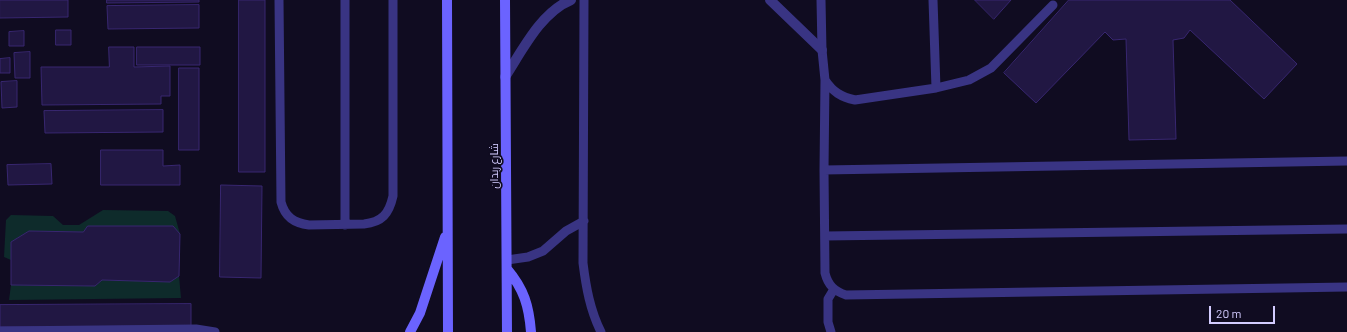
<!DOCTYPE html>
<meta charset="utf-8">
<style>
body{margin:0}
#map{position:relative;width:1347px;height:332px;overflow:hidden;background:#100c21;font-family:Barlow,sans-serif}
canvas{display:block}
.scale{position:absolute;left:1209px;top:306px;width:66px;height:18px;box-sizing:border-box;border:2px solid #d3ccff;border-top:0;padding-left:5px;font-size:12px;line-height:14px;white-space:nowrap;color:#d3ccff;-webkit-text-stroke:3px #100c21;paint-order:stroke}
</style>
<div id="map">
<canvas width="1347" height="332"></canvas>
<div class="scale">20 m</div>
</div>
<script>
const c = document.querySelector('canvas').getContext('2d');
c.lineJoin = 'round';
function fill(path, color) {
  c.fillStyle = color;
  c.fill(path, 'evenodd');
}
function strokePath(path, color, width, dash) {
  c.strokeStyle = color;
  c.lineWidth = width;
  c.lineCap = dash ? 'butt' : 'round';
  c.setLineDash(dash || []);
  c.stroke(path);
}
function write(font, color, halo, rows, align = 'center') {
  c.font = font + ' Barlow,Cairo,sans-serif';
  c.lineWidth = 3.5;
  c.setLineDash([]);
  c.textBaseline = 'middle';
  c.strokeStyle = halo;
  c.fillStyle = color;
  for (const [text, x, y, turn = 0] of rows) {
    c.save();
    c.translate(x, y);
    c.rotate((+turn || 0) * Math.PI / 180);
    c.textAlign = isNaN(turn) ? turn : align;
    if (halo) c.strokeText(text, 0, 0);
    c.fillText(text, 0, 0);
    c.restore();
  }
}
fill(new Path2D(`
 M103 210 168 211 175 216 180 234 173 226H89L83 232 29 231 11 242V260L4 257 6 220 11 215 53 216 63 225H79Z
 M179 276 181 298 9 300 11 285 95 286 102 280 170 282Z`), '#0e2b2b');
const building = new Path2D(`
 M0 0H68V17L0 18Z
 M107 0H199V2L107 3Z
 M239 0H265V172H239Z
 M975 0H1011L994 19Z
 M1069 0H1230L1297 64 1264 99 1190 30 1184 38 1173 40 1176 139 1129 140 1126 39 1113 40 1105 32 1036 103 1004 73Z
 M199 5V28L108 29 107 6Z
 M56 30H71V45H56Z
 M24 31V46H9V32Z
 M109 47H134V67L170 66V96H161V104L42 105 41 67H109Z
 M137 47H200V65H137Z
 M30 52V78H15L14 53Z
 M10 58V73H0V59Z
 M179 68H199V150H179Z
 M17 81V107L2 108 1 82Z
 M163 110V132L45 133 44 111Z
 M101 150H163V166L180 165V185H101Z
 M51 164 52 184 8 185 7 165Z
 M221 185 262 186 261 278 220 277Z
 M88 226H173L180 234 179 276 170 282 102 280 95 286 11 285V242L29 231 83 232Z
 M191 304V326L0 327V305Z`);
fill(building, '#211743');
strokePath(building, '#382770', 1);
strokePath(new Path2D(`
 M279 0 281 202C285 217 294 223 309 225L364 224C382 222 389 214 393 196V0
 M345 0V225
 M584 0 583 263C586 287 590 310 601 332
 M821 0 822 50 825 80 824 170 825 273C828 285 834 291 846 295L1347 287
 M933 0 936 88
 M825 80C833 92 841 97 855 100L936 88 969 80 991 68 1053 5
 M824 170 1347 161
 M825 236 1347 229
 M507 260 528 257 543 251 566 231 584 221
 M0 331 196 329 215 332
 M831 332 828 322V299L834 289`), '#393483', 9);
strokePath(new Path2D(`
 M770 0 822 50
 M505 77C522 51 541 12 571 0`), '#393483', 10);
strokePath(new Path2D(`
 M447 0 448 332
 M505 0 507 332
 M507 269C524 289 529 306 531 332
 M410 332 420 313 445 237`), '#6b63ff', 10);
write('11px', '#d3ccff', '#100c21', [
 ["شارع ربدان",494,166,-90]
]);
</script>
